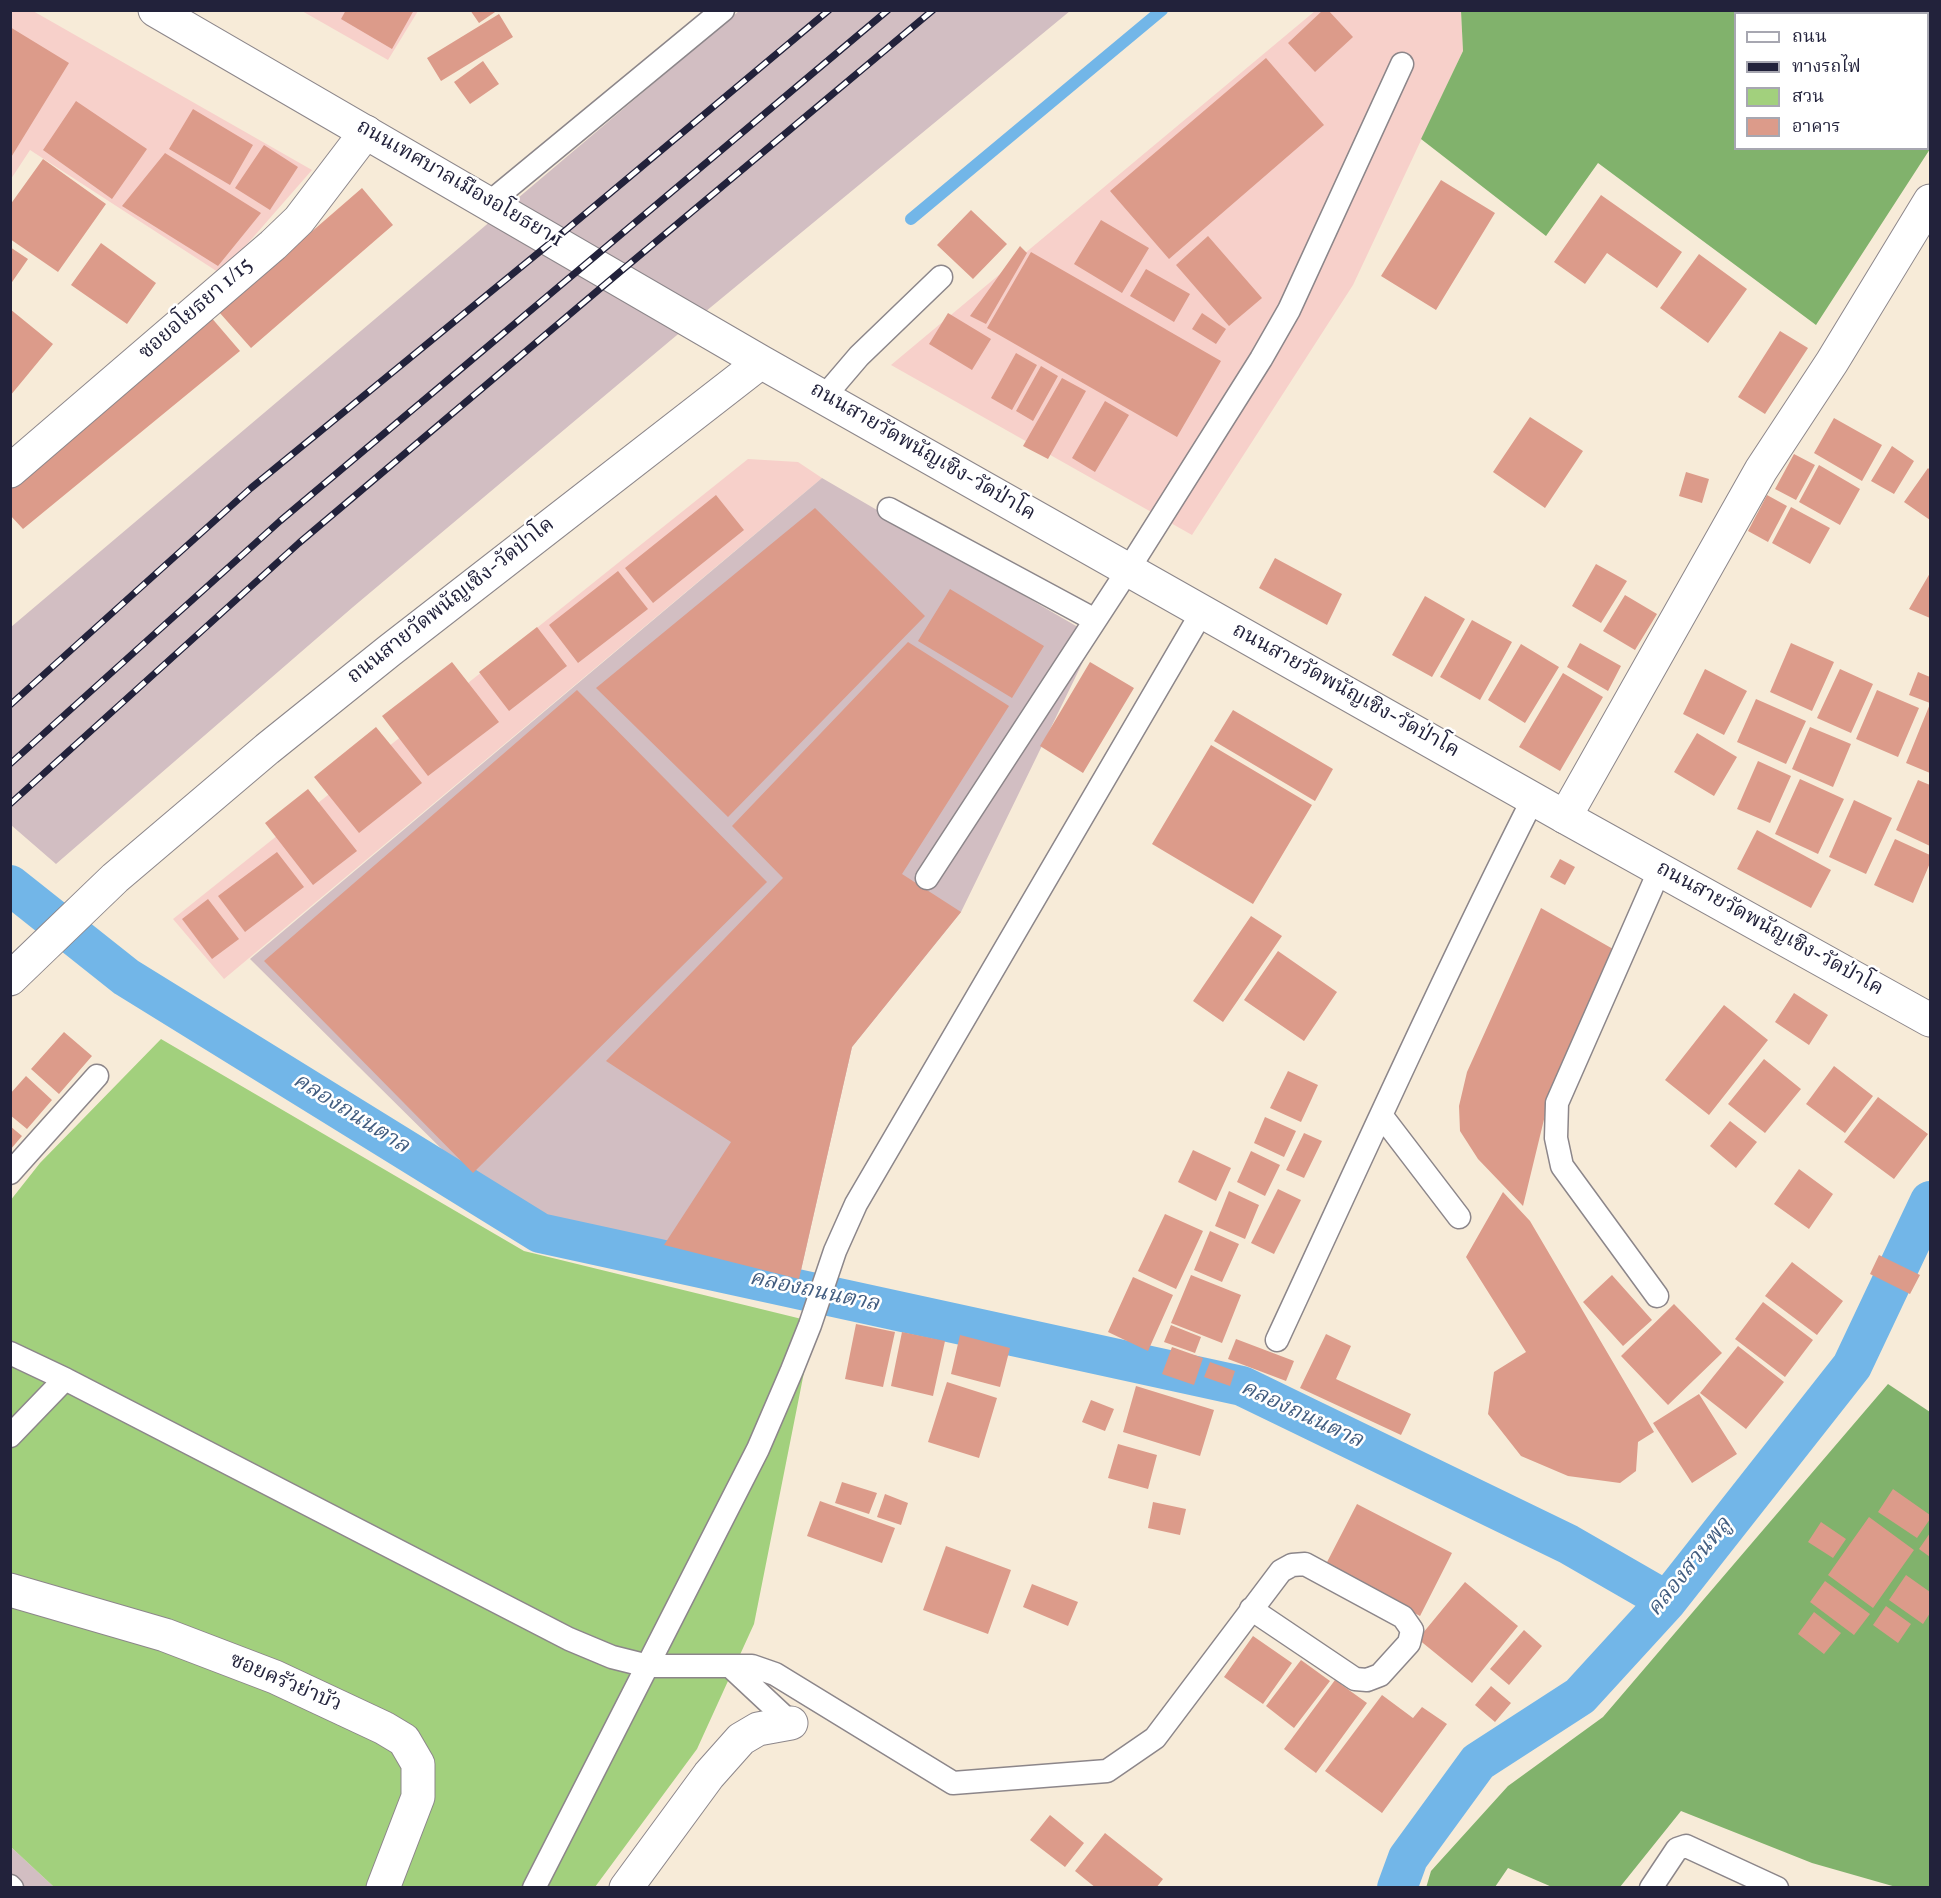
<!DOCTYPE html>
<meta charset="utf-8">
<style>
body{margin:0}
#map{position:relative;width:1941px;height:1898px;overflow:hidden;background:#f7ebd8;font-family:Vollkorn,"Noto Serif Thai",serif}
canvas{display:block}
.frame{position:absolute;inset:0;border:12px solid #22223b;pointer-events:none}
.legend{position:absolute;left:1734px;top:12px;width:195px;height:138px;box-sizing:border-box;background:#fff;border:2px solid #a7a7b1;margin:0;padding:8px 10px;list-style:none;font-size:18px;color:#22223b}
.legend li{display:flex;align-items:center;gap:12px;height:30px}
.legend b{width:30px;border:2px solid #a7a7b1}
</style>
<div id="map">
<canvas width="1941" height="1898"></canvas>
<div class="frame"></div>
<ul class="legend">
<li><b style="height:8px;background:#fff"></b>ถนน</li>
<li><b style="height:8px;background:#22223b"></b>ทางรถไฟ</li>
<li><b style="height:16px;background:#a2d07d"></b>สวน</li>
<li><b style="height:16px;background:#dc9b8a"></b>อาคาร</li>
</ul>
</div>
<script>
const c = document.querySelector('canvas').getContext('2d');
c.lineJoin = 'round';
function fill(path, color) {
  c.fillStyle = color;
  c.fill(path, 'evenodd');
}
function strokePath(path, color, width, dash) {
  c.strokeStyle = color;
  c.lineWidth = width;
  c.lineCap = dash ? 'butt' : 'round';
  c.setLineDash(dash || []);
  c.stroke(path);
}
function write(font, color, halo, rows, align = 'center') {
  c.font = font + ' Vollkorn,"Noto Serif Thai",serif';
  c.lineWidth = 5;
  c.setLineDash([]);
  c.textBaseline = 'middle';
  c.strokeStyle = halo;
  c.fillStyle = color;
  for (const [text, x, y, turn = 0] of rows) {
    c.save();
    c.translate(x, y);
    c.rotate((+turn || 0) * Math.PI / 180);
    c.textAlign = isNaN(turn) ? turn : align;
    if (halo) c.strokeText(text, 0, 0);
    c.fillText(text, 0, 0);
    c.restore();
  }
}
fill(new Path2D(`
 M10 11H33L312 170 221 274 30 150 11 179Z
 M302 11H418L388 60Z
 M1315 11H1461L1463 51 1353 285 1192 535 891 365Z
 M748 459 798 462 822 478 224 979 173 919Z`), '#f7d0ca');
fill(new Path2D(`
 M739 11H1070L671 340 353 607 56 864 11 825V627Z
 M822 478 1095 637 961 912 852 1047 799 1279 664 1245 548 1219 467 1174 250 959Z
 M11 1847 54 1887H11Z`), '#d2bec2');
fill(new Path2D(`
 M161 1039 524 1251 814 1322 754 1624 697 1749 595 1887H54L11 1847 10 1201 40 1163Z`), '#a2d07d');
fill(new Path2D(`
 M1461 11H1930V149L1816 325 1598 163 1546 236 1421 139 1463 51ZM1736 14H1928V148H1736Z
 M1888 1384 1930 1412V1887H1896L1812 1863 1681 1811 1620 1887H1552L1508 1868 1495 1887 1426 1888 1431 1871 1508 1786 1603 1717Z`), '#81b26c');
strokePath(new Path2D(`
 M911 219 1162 10
 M10 886 11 885`), '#72b6e8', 12);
strokePath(new Path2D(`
 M10 885 126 977 540 1233 1242 1386 1568 1544 1667 1601
 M1397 1888 1408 1858 1478 1762 1580 1696 1667 1601 1852 1366 1930 1201`), '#72b6e8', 40);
fill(new Path2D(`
 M346 10H414L392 49 341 19Z
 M470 10H498L479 23Z
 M1323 10H1328L1353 37 1315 72 1288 43Z
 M499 14 513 37 441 81 427 58Z
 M10 27 69 63 10 159Z
 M1266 58 1324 125 1169 259 1110 191Z
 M483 61 499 84 470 104 454 82Z
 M76 101 147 149 112 199 43 150Z
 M193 109 253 145 230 185 169 149Z
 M264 145 298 167 270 210 235 188Z
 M165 153 261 213 218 266 122 206Z
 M43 159 106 204 58 272 10 239V205Z
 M1441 180 1495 213 1436 310 1381 276Z
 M362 188 393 225 251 348 219 312Z
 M1601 195 1682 252 1657 288 1607 253 1585 284 1554 262Z
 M971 210 1007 244 973 279 937 245Z
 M1101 220 1149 248 1122 293 1074 264Z
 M1208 236 1262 298 1229 326 1176 265Z
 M101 243 156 283 127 324 71 285Z
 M1020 246 1027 253 986 324 970 316Z
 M10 247 28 259 10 285Z
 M1031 252 1221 361 1177 437 987 328Z
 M1699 254 1747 289 1708 343 1660 308Z
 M1146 269 1190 294 1174 322 1130 296Z
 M10 309 53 344 10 396Z
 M948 313 991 339 972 370 929 344Z
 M1202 313 1226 329 1216 344 1192 329Z
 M210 316 240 351 23 529 10 515V481Z
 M1780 331 1808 348 1765 414 1738 397Z
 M1016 353 1037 365 1012 410 991 398Z
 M1041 366 1058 376 1033 421 1016 411Z
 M1062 378 1086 391 1048 459 1023 446Z
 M1105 401 1129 415 1095 472 1072 458Z
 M1530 417 1583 451 1545 508 1493 472Z
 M1834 418 1882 445 1862 481 1814 453Z
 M1892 446 1914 461 1894 494 1871 481Z
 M1794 454 1815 465 1796 500 1775 489Z
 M1819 465 1860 489 1840 525 1799 502Z
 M1928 468 1930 470V520L1904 502Z
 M1686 472 1709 479 1702 503 1679 496Z
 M716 495 744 530 653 603 625 568Z
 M1767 495 1787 506 1768 542 1748 531Z
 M1791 507 1830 528 1810 564 1772 543Z
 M815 508 925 616 728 817 596 688Z
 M1275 558 1342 594 1327 625 1259 588Z
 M1596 564 1627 581 1601 623 1572 606Z
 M618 571 648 609 578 663 549 625Z
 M1930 573V618L1909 609Z
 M950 589 1044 646 1012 698 918 641Z
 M1625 595 1657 614 1635 650 1603 631Z
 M1425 596 1465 619 1432 677 1392 655Z
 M1472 620 1512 642 1480 700 1440 677Z
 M537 627 567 666 509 711 479 672Z
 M908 642 1009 706 902 874 961 912 852 1047 799 1279 664 1245 731 1142 606 1061 783 878 732 826Z
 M1580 643 1621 666 1608 691 1567 667Z
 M1791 643 1834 662 1812 711 1770 692Z
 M1521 644 1559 667 1525 723 1488 700Z
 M452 662 499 722 428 776 382 716Z
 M1090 662 1134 688 1083 773 1040 746Z
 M1705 669 1747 691 1724 735 1683 714Z
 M1840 669 1873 684 1851 733 1817 718Z
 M1918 672 1930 677V703L1909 695Z
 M1563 673 1603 697 1560 771 1519 747Z
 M577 690 767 882 473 1173 264 961Z
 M1877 690 1919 708 1898 757 1856 739Z
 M1756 699 1806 721 1786 764 1737 742Z
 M1930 704V773L1906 763Z
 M1233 710 1333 769 1315 801 1214 741Z
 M376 727 422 783 359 833 314 777Z
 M1810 727 1851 744 1833 787 1792 769Z
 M1697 733 1737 757 1714 796 1674 772Z
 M1211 745 1312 805 1253 904 1152 844Z
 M1758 761 1791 776 1770 823 1737 809Z
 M1800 779 1844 799 1818 854 1775 834Z
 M1918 780 1930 785V846L1896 830Z
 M308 789 357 851 313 885 265 823Z
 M1854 800 1892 818 1866 874 1829 857Z
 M1757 830 1831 870 1811 908 1737 869Z
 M1895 839 1930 855V863L1913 903 1874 885Z
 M277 852 304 887 245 932 218 896Z
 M1560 859 1575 867 1565 885 1550 877Z
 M208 899 239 939 212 959 182 919Z
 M1541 908 1613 949 1548 1103 1523 1206 1478 1159 1460 1131 1459 1106 1467 1072Z
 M1251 916 1282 936 1223 1022 1193 1001Z
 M1278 951 1337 992 1304 1041 1244 1000Z
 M1794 993 1828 1015 1809 1045 1775 1022Z
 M1724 1005 1768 1040 1709 1115 1665 1080Z
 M64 1032 92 1056 59 1094 31 1069Z
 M1764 1059 1801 1089 1765 1133 1728 1104Z
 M1834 1066 1873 1096 1845 1133 1806 1104Z
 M1288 1071 1318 1085 1301 1122 1270 1108Z
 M26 1076 52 1100 27 1129 10 1115V1094Z
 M1878 1097 1928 1134 1894 1179 1844 1142Z
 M1265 1117 1296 1131 1284 1157 1254 1143Z
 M1730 1121 1757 1142 1736 1168 1710 1146Z
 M10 1126 22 1136 10 1150Z
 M1304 1133 1322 1141 1304 1178 1286 1170Z
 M1193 1150 1231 1168 1216 1201 1178 1182Z
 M1251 1151 1280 1165 1265 1196 1237 1182Z
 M1799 1169 1833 1194 1809 1229 1774 1204Z
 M1278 1189 1301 1200 1274 1254 1251 1243Z
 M1229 1191 1259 1205 1245 1239 1215 1226Z
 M1503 1192 1530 1221 1654 1432 1638 1442 1636 1471 1620 1483 1568 1476 1521 1456 1488 1414 1494 1372 1526 1352 1466 1257Z
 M1165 1214 1203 1231 1176 1289 1138 1271Z
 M1210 1231 1239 1244 1222 1282 1194 1270Z
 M1879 1255 1920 1275 1910 1294 1870 1274Z
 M1792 1262 1843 1301 1817 1335 1765 1296Z
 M1191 1275 1241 1295 1222 1343 1171 1323Z
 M1612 1275 1652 1320 1623 1346 1583 1302Z
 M1133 1277 1173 1295 1148 1351 1108 1332Z
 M1763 1302 1813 1340 1785 1377 1735 1339Z
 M1674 1304 1722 1353 1668 1405 1621 1356Z
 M856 1324 895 1332 883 1387 845 1379Z
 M1171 1325 1201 1337 1195 1353 1164 1342Z
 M902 1332 945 1341 933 1396 891 1386Z
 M1326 1334 1351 1346 1336 1379 1411 1414 1401 1435 1300 1388Z
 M960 1335 1010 1348 1000 1387 951 1374Z
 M1236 1339 1294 1361 1286 1381 1228 1359Z
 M1738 1346 1784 1382 1746 1429 1700 1393Z
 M1172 1347 1203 1358 1194 1385 1162 1374Z
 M1210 1362 1235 1371 1230 1386 1204 1377Z
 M947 1382 997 1398 979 1458 928 1442Z
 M1136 1386 1214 1410 1200 1456 1123 1432Z
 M1699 1394 1737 1454 1692 1483 1653 1423Z
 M1091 1400 1114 1409 1105 1431 1082 1422Z
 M1118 1444 1157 1455 1148 1489 1108 1478Z
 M842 1482 877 1493 869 1514 835 1503Z
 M1893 1489 1930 1515V1519L1917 1538 1878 1512Z
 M885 1494 908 1503 901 1525 877 1517Z
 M820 1501 895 1528 882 1563 807 1536Z
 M1153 1502 1186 1509 1180 1535 1148 1528Z
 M1357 1504 1452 1553 1420 1616 1325 1566Z
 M1869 1517 1914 1550 1873 1608 1828 1575Z
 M1821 1522 1846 1539 1833 1558 1808 1542Z
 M1930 1533V1557L1919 1549Z
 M946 1546 1011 1570 988 1634 923 1610Z
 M1906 1575 1930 1592V1613L1923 1624 1889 1600Z
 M1825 1581 1870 1614 1854 1635 1810 1602Z
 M1465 1582 1518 1626 1472 1683 1418 1639Z
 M1032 1584 1078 1602 1068 1626 1023 1607Z
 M1886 1606 1911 1624 1898 1643 1873 1625Z
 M1814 1612 1841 1633 1824 1654 1798 1634Z
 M1524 1630 1542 1646 1509 1685 1490 1669Z
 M1253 1636 1292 1663 1263 1704 1224 1677Z
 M1301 1660 1330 1681 1294 1728 1266 1706Z
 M1335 1680 1367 1703 1316 1773 1284 1749Z
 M1491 1686 1511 1703 1495 1722 1475 1705Z
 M1382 1695 1413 1718 1422 1707 1447 1724 1382 1813 1325 1771Z
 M1050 1815 1084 1843 1065 1867 1030 1840Z
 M1105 1833 1163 1879 1156 1888H1096L1075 1871Z`), '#dc9b8a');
const service = new Path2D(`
 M489 203 723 10
 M824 397 859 356 941 277
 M889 509 1095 620
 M927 878 1128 570 1261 359 1289 310 1402 64
 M1381 1115 1459 1217
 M10 1173 97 1076
 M1657 1296 1562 1166 1556 1138 1557 1103 1660 869
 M1277 1340C1361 1159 1443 977 1533 799
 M10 1353 65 1379
 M10 1436 65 1379 569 1639 612 1657 648 1666H752L775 1674 953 1783 1107 1771 1155 1738 1281 1571 1292 1565 1305 1564 1403 1617 1412 1630 1409 1643 1380 1675 1367 1680 1355 1679 1251 1609
 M731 1667 791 1723
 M10 1886 12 1888
 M534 1888 758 1449 792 1370 810 1325 835 1251 856 1204 1202 612
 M1651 1888 1677 1849 1686 1846 1777 1888`);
const minor = new Path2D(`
 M10 471 273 245 299 220 366 132
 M1565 817 1761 470 1832 362 1930 201
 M10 1590 165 1635 275 1677 384 1728 404 1740 418 1764V1797L383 1888
 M626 1888 709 1775 741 1739 758 1729 791 1723`);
const secondary = new Path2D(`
 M155 10 761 362 1565 817 1930 1020
 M10 979 115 878 267 749 389 651 761 362`);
strokePath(service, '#8c868a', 25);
strokePath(minor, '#8c868a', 35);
strokePath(secondary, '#8c868a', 35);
strokePath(service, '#fff', 22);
strokePath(minor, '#fff', 33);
strokePath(secondary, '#fff', 33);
const rail = new Path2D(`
 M10 705 251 488 554 240 829 10
 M10 764 280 521 888 10
 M10 804 299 543 615 276 933 10`);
strokePath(rail, '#22223b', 7);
strokePath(rail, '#fff', 4.5, [14]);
write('21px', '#22223b', '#fff', [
 ["ถนนเทศบาลเมืองอโยธยา 1",459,185,30],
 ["ซอยอโยธยา 1/15",197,310,-41],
 ["ถนนสายวัดพนัญเชิง-วัดป่าโค",922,453,30],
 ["ถนนสายวัดพนัญเชิง-วัดป่าโค",452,602,-38],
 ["ถนนสายวัดพนัญเชิง-วัดป่าโค",1345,692,29],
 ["ถนนสายวัดพนัญเชิง-วัดป่าโค",1769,930,29],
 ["ซอยครัวย่าบัว",285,1684,23]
]);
write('italic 22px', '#425d80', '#fff', [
 ["คลองถนนตาล",350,1115,32],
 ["คลองถนนตาล",814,1293,12],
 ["คลองถนนตาล",1301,1416,25],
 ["คลองสวนพลู",1691,1568,-51]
]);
</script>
